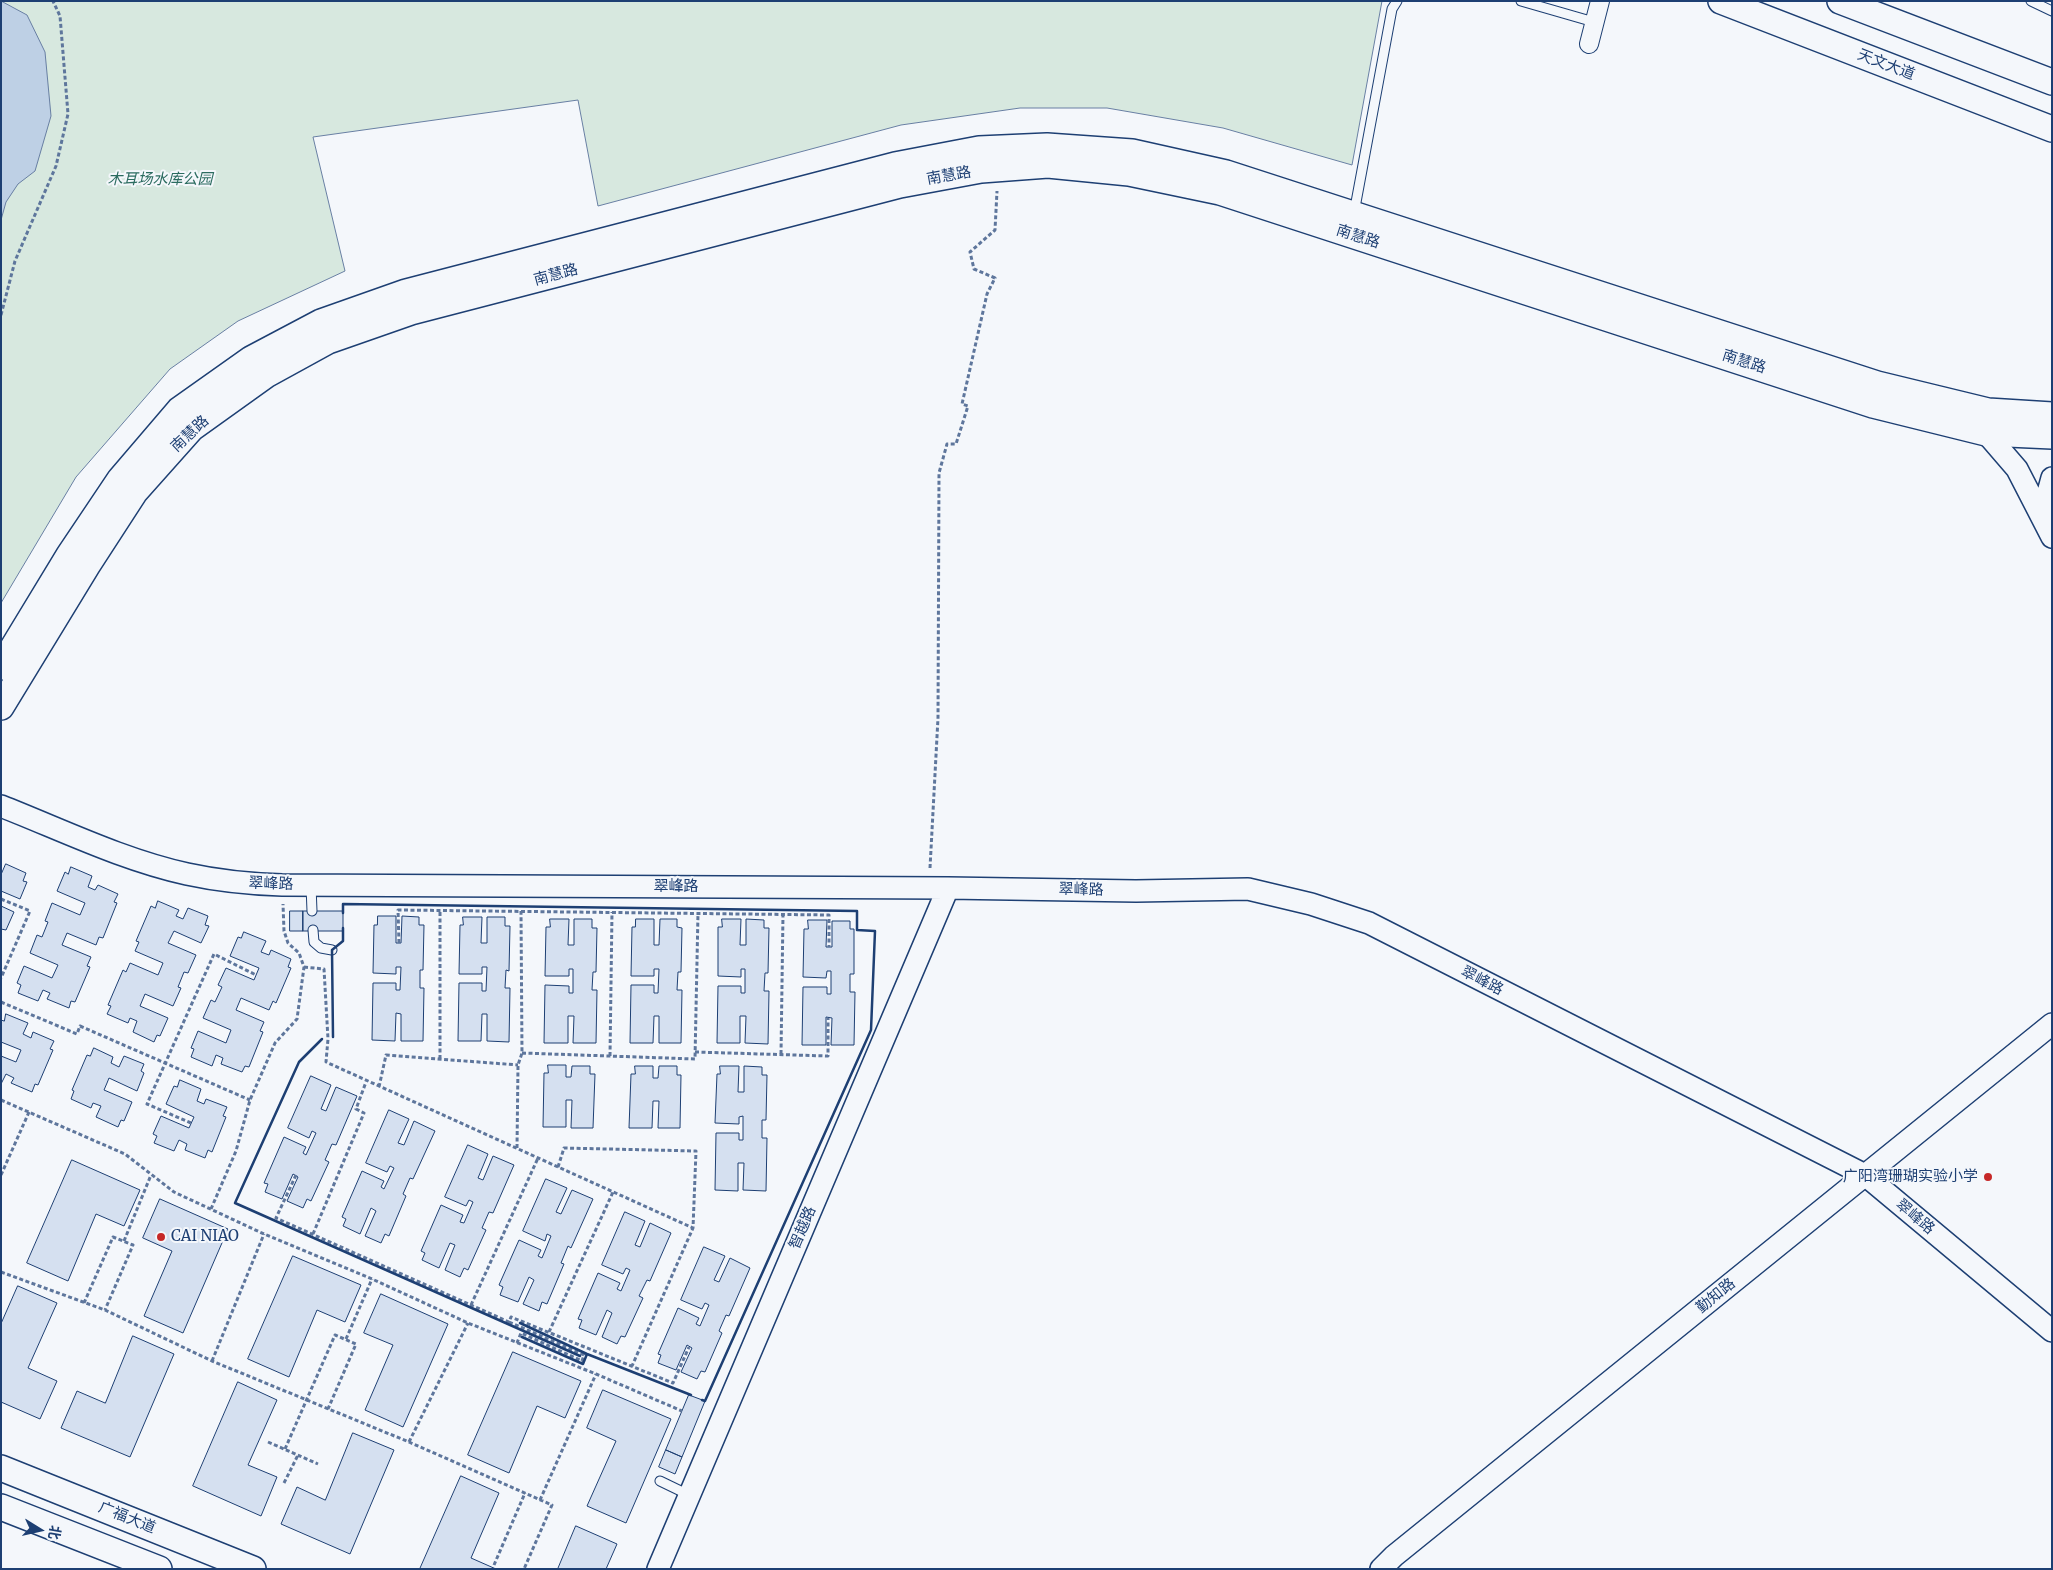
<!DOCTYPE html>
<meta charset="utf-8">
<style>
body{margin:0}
#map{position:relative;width:2053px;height:1570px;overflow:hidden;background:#f4f7fb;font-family:Merriweather,"Noto Sans SC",serif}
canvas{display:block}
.frame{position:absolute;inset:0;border:2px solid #1d3f73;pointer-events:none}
.north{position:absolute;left:15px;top:1505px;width:50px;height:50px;-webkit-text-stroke:4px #f4f7fb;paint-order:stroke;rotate:100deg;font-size:14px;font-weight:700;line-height:20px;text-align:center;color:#1d3f73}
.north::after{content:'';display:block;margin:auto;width:18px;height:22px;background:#1d3f73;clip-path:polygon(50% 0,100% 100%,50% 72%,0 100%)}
</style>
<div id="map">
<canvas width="2053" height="1570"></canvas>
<div class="frame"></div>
<div class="north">北</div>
</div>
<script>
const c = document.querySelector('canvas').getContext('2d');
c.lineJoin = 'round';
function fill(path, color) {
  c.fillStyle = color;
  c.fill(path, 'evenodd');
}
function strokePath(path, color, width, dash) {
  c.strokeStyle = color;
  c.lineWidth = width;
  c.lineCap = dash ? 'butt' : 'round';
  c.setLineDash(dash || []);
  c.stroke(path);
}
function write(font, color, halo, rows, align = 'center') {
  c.font = font + ' Merriweather,"Noto Sans SC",serif';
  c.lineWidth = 4;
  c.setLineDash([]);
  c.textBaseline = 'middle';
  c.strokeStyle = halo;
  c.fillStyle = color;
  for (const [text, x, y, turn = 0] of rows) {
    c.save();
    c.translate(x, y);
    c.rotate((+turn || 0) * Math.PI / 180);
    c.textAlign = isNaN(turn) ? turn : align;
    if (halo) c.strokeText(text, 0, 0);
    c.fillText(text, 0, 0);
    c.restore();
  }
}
const green = new Path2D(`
 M1 1H1382L1352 165 1223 128 1107 108H1020L901 125 598 206 578 100 313 137 345 271 238 321 170 369 76 477 1 603Z`);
fill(green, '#d7e8df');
strokePath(green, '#687fa3', 1);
const water = new Path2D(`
 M1 1 27 15 45 52 51 116 35 171 18 184 6 202 1 220Z`);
fill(water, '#bed0e5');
strokePath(water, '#687fa3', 1);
const building = new Path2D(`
 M6 864 26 873 23 881 27 882 20 899 1 891V875Z
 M71 867 92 876 88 887 95 890 98 885 118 894 114 902 117 903 103 938 99 937 96 945 67 933 62 945 91 957 87 966 90 967 75 1002 71 1001 69 1008 47 999 50 993 43 990 38 1001 18 993 21 985 17 983 24 966 52 978 58 965 30 953 37 935 42 937 48 922 45 921 52 903 80 915 85 903 57 891 65 872 68 874Z
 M158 901 179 910 176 916 183 919 188 908 208 916 205 925 209 926 201 943 174 931 168 943 196 955 188 973 184 972 178 987 181 988 173 1006 145 994 140 1006 168 1018 160 1036 157 1035 154 1042 133 1032 137 1021 130 1018 128 1023 107 1014 111 1006 108 1005 123 970 126 972 130 963 158 975 163 963 135 951 139 942 136 941 151 906 155 908Z
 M1 906 14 912 6 930 1 929Z
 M290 911H303V931H290Z
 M303 911H343V931H303Z
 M378 916H396V943H401L402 916 419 917V925H424L423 970H420V988H424L423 1041H401V1014L396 1013 395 1041 372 1040 373 983H396V990H400L401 967H396V974L373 973 374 925H377Z
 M463 917H482L481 943H487V917H505V926H510L509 971 506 970 505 988H510L509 1042 487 1041V1014H482L481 1041H458L459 983H482V991H486L487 967H482V974H459L460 925H463Z
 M550 919H569L568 945H574V919H592V928H597L596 972H593L592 990H597L596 1043H573L574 1016H568V1043H544L545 985 569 986V993H573V969H569V976H545L546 927H550Z
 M636 919H654V945H659L660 919H677V927L682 928 681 972H678L677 990H682L681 1043H659V1016H654L653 1043H630L631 985H654V993H658L659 969H654V976H631L632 927H635Z
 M722 919H741L740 945H746V919L764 920V928H769L768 973H765L764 991H769L768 1044 745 1043 746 1016H740V1043H717L718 986H741V993H745V969H741V977L718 976V927H722Z
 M808 920H827L826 947H832V921H850V929H854V974H850V992H855L854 1045H831L832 1018 826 1017V1045H802L803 987H827V994H831V971H827L826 978 803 977 804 929H808Z
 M244 932 266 941 261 952 269 955 271 950 291 959 288 967 291 968 276 1003 273 1001 269 1010 241 998 236 1010 264 1022 260 1031 263 1032 249 1067 245 1066 242 1072 221 1064 223 1058 216 1055 212 1066 191 1057 194 1049 191 1048 198 1031 226 1043 231 1030 203 1018 211 1000 215 1002 222 987 218 985 226 968 254 980 259 968 230 956 238 937 241 938Z
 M6 1014 28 1023 23 1034 31 1038 33 1032 54 1041 50 1049 53 1050 38 1085 35 1084 32 1092 11 1083 14 1078 6 1074 1 1084V1056L16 1062 21 1050 1 1042V1020L4 1021Z
 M94 1048 113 1057 111 1063 119 1067 124 1056 144 1064 141 1071 144 1073 137 1091 109 1078 107 1083 104 1090 132 1102 124 1121 121 1120 118 1127 96 1117 101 1106 93 1103 91 1108 71 1099 74 1091 72 1090 87 1055 90 1056Z
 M548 1065H566V1077H571L572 1066H590V1074H595L593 1128H571L572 1100H566V1127H543L544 1073H548Z
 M635 1066H653V1078H658L659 1066H677V1075H681L680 1128H658L659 1101H653L652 1128H629L631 1074H635Z
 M720 1066H739L738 1092H744V1066L762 1067V1075H767L766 1120H762V1138H767L766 1191 743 1190 744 1163H738V1191L715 1190 716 1133H739V1140H743V1116L739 1117V1124L715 1123 717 1074H720Z
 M311 1076 331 1085 321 1109 326 1111 336 1087 357 1096 336 1145 332 1144 325 1160 329 1162 311 1201 307 1199 303 1208 287 1201 298 1177 293 1174 282 1199 265 1192 268 1184 264 1183 284 1137 306 1147 303 1153 306 1155 316 1133 312 1131 309 1138 288 1128Z
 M180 1080 201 1089 197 1101 204 1104 206 1099 227 1107 223 1116 226 1117 212 1152 208 1150 205 1158 185 1150 187 1144 179 1140 174 1151 154 1143 157 1136 153 1134 161 1116 189 1128 194 1117 166 1104 174 1086 177 1087Z
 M389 1110 409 1119 398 1143 404 1145 414 1121 435 1131 413 1179 410 1178 403 1194 406 1196 389 1236 385 1234 381 1243 365 1236 376 1211 371 1208 360 1234 343 1226 346 1219 342 1217 362 1171 384 1181 381 1187 384 1189 394 1168 390 1166 387 1172 366 1163Z
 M468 1145 488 1154 478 1178 483 1180 493 1156 514 1165 493 1213 489 1212 482 1228 486 1230 468 1270 464 1268 460 1277 445 1270 455 1245 450 1243 439 1268 422 1260 425 1253 421 1251 441 1205 463 1215 460 1222 464 1223 473 1202 469 1200 466 1206 445 1197Z
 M72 1160 140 1190 124 1226 96 1214 68 1281 27 1263Z
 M546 1179 567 1188 556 1212 561 1214 572 1190 593 1199 571 1248 568 1246 561 1263 564 1264 547 1304 542 1302 539 1311 523 1304 534 1280 529 1277 518 1302 500 1295 503 1287 499 1285 519 1240 541 1250 538 1256 542 1258 551 1236 547 1234 545 1241 523 1231Z
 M160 1199 228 1229 183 1333 144 1316 172 1251 143 1238Z
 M625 1212 645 1221 635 1245 640 1247 650 1223 671 1233 650 1281 647 1280 639 1296 643 1298 625 1337 621 1336 617 1344 602 1337 612 1313 607 1310 596 1335 579 1328 582 1320 578 1319 598 1273 620 1283 617 1289 621 1291 630 1270 626 1268 623 1274 602 1265Z
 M704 1247 725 1256 714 1280 719 1282 730 1258 750 1268 729 1316 726 1315 719 1331 722 1333 705 1372 701 1371 697 1379 681 1372 692 1348 687 1345 676 1370 658 1363 661 1355 658 1354 678 1308 699 1318 696 1324 700 1326 709 1305 705 1303 702 1309 681 1300Z
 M293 1256 361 1285 345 1322 317 1310 289 1377 248 1359Z
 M18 1286 57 1303 28 1368 57 1381 40 1419 1 1402V1324Z
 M381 1294 448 1324 403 1427 365 1410 393 1345 364 1333Z
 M133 1336 174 1354 130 1457 61 1428 77 1391 105 1403Z
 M513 1352 581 1381 565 1418 537 1406 509 1473 468 1455Z
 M238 1382 277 1400 248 1465 277 1477 261 1516 193 1486Z
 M603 1390 671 1419 626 1523 587 1506 616 1441 587 1428Z
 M689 1395 705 1401 682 1457 666 1450Z
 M353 1433 394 1450 350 1554 281 1524 297 1487 325 1500Z
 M666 1450 682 1457 675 1474 659 1467Z
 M461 1476 499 1493 471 1558 496 1569H420Z
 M576 1526 617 1544 606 1569H558Z`);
fill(building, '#d5e0f0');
strokePath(building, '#1d3f73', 1);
const service = new Path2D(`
 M1521 1 1594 22
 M2031 1 2052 11
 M1354 213 1392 9 1397 1
 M311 886 312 911
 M313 930 314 942 321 948 332 950
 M660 1481 689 1495`);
const minor = new Path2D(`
 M1589 44 1600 1`);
const tertiary = new Path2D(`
 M1986 433 2017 469 2052 537
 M2045 521 2046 500 2052 478
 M1 806C62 830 123 860 187 874 219 881 250 884 282 885L948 888 1136 891 1248 889 1311 904 1369 923 1865 1175 2052 1331
 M658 1569 948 888
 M1381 1569 1394 1556 2052 1024`);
const secondary = new Path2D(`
 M1721 1 2052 129
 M1840 1 2052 82
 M1 667 69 555 120 479 179 410 251 359 321 322 406 292 895 165 979 149 1047 146 1132 152 1226 173 1877 384 1988 411 2052 415
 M1 707 87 566 135 492 192 428 266 375 328 341 411 312 900 185 981 170 1048 165 1129 173 1220 192 1873 405 1986 433 2052 436
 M1 1468 253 1569
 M1 1507 159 1569`);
strokePath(service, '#1d3f73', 11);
strokePath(minor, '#1d3f73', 20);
strokePath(tertiary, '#1d3f73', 24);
strokePath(secondary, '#1d3f73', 28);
strokePath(new Path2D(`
 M1 315 15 261 56 166 68 114 60 16 53 1
 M930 868 938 718 939 473 947 444H956L968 406 962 404 987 294 995 278 974 269 970 252 995 230 997 191
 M1 899 30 911 1 978
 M399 943 398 910 829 915V947
 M304 967 324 969 328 1039 326 1062 693 1228
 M1 1002 77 1034 80 1026 250 1100
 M695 1052 828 1056V1018
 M522 1053 695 1059 698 913
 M781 1054 783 914
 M610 1056 612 912
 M440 1059V910
 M379 1087 386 1055 518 1065
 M1 1100 125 1154 174 1192 264 1234 372 1279 468 1323 596 1374 682 1411
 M191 1123 147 1104 214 954 256 975
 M517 1148 518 1065 522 1053 521 911
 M558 1167 564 1148 696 1151 693 1228 632 1366
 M1 1175 29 1112
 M296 1175 276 1218 509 1322 511 1317 673 1383 689 1347
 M211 1209 236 1151 250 1100 275 1043 297 1019 304 967 299 953 288 943 284 931 283 904
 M313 1234 364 1113 356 1109 366 1082
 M124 1241 151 1175
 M1 1272 105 1310 212 1361 409 1442 552 1505 524 1569
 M84 1303 113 1237 133 1245 105 1310
 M471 1305 538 1158
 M509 1322 584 1355 582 1361 521 1333 517 1343
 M549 1332 613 1192
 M346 1339 372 1279
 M212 1361 264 1234
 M268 1442 318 1464
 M409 1442 468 1323
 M285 1449 335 1335 356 1344 328 1409
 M284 1483 298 1455
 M540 1500 596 1374
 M494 1565 525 1493`), '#5e769c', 3, [4, 2.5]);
strokePath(service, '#f4f7fb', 9);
strokePath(minor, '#f4f7fb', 18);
strokePath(tertiary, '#f4f7fb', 21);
strokePath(secondary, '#f4f7fb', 25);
strokePath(new Path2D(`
 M343 913V904L857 911V930L875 931 871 1030 705 1401 702 1400
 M333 1037 332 950 343 941V928
 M322 1039 299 1062 235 1203 580 1356
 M520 1323 587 1354 691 1395
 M522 1337 583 1364 587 1354`), '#1d3f73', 2.5);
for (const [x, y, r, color] of [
 [1988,1177,5,"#c62828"],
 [161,1237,5,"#c62828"]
]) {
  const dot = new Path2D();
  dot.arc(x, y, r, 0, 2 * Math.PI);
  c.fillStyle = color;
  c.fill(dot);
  strokePath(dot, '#f4f7fb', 2);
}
write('15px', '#1d3f73', '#f4f7fb', [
 ["天文大道",1886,65,21],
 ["南慧路",949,176,-10],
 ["南慧路",1358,237,18],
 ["南慧路",556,275,-15],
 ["南慧路",1744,362,18],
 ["南慧路",190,434,-43],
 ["翠峰路",271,884,2],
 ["翠峰路",676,887],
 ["翠峰路",1081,890,1],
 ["翠峰路",1482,981,27],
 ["翠峰路",1915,1217,40],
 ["智越路",803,1228,-67],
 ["勤知路",1716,1296,-39],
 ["广福大道",127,1518,22]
]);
write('italic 15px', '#2c6c60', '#f4f7fb', [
 ["木耳场水库公园",160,180]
]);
write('15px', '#1d3f73', '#f4f7fb', [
 ["广阳湾珊瑚实验小学",1978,1177],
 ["CAI NIAO",171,1237,"left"]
], 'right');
</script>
